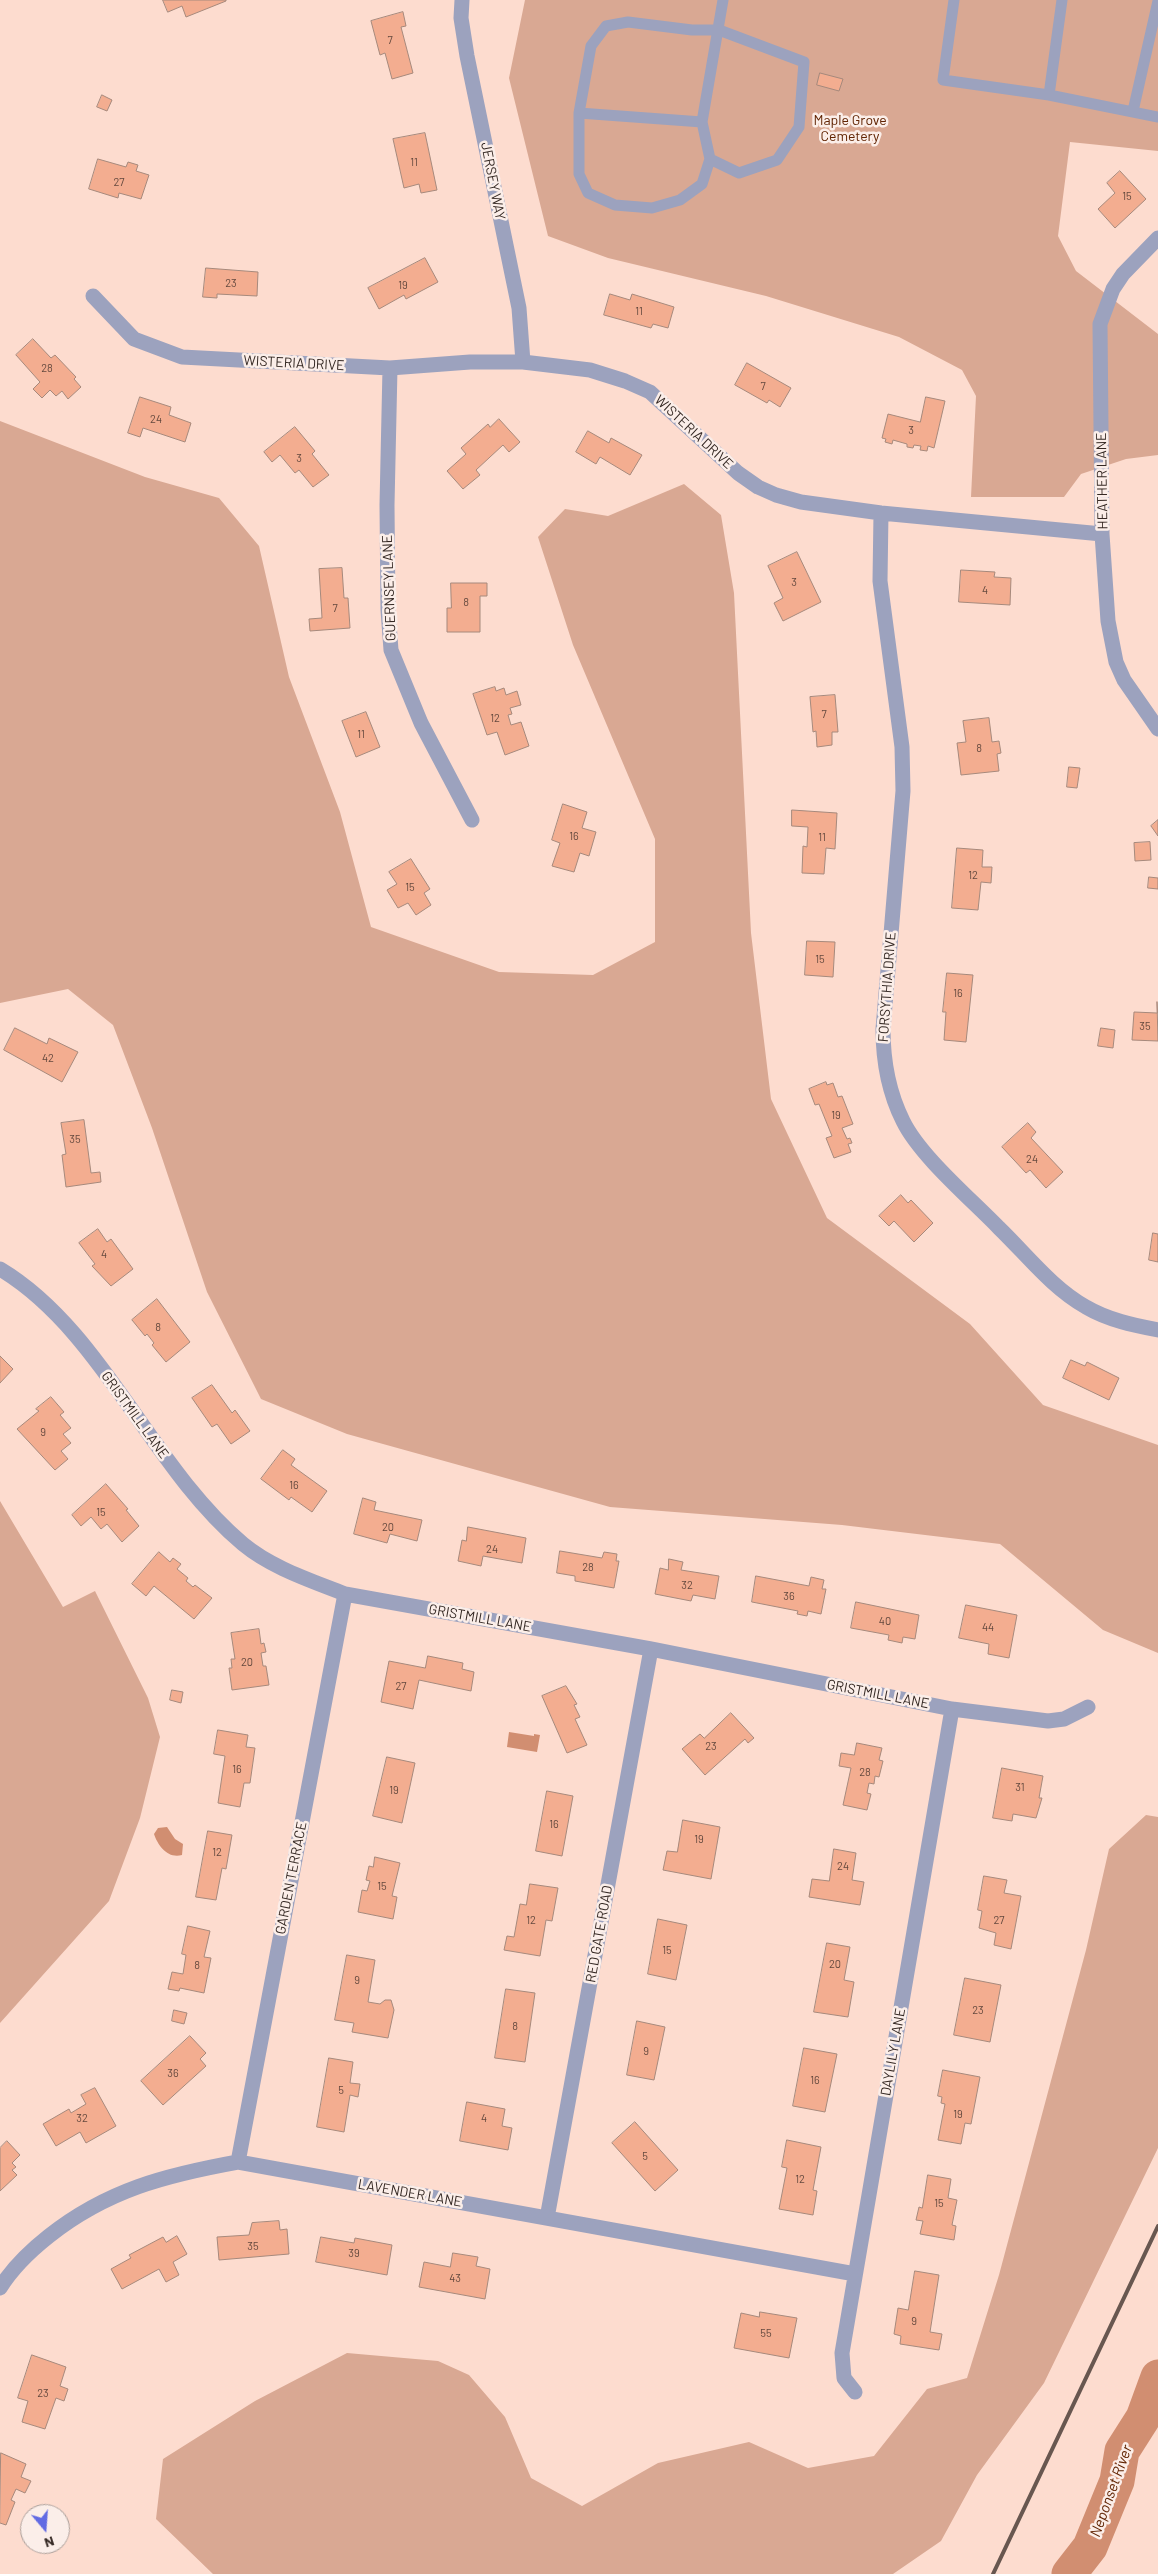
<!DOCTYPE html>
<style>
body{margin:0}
#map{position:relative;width:1158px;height:2574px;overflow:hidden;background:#fddccf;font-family:Barlow,sans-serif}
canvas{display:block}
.north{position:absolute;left:20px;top:2504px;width:50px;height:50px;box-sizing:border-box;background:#fbeee9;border:1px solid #ab9f9a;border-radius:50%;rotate:162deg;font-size:14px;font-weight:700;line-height:20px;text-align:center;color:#342823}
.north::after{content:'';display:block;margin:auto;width:18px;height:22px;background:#626be3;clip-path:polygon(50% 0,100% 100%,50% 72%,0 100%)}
</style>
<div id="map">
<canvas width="1158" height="2574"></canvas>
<div class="north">N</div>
</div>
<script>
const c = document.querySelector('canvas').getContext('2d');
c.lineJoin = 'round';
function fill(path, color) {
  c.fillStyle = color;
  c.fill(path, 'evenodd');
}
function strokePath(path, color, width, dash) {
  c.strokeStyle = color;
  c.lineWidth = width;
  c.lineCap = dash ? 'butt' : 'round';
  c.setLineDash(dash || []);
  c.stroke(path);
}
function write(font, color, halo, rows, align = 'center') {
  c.font = font + ' Barlow,sans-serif';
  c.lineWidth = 5;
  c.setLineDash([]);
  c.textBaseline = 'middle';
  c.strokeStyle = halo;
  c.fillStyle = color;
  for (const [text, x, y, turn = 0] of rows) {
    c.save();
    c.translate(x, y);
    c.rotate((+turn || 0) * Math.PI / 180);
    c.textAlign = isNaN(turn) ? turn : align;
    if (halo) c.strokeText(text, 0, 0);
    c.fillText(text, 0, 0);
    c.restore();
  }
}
fill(new Path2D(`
 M525 0H1158V151L1070 142 1058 236 1076 271 1158 334V455L1126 459 1081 474 1064 497H971L976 396 962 370 899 337 766 296 608 258 548 236 509 78Z
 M0 421 145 477 219 498 259 546 289 677 340 812 371 927 499 972 593 975 655 942V839L573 645 538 537 565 509 608 516 684 484 721 515 734 593 751 933 771 1099 827 1218 970 1324 1043 1405 1158 1445V1653L1103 1630 1000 1544 842 1525 610 1507 347 1434 261 1399 207 1292 152 1128 113 1025 68 989 0 1003Z
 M0 1501 63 1607 95 1591 148 1698 160 1737 140 1818 109 1901 0 2023Z
 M1146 1815 1158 1817V2148L1044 2383 977 2475 941 2541 893 2574H213L156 2519 163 2459 255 2401 347 2353 438 2361 469 2375 505 2417 531 2478 582 2506 658 2463 749 2442 808 2468 874 2456 927 2389 967 2378 999 2275 1086 1950 1109 1849Z`), '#d9a893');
fill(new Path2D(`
 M509 1732 534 1736V1734L540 1735 537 1752 507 1747Z
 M167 1827 175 1839 183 1844 182 1855C168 1859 158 1846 154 1834L158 1828Z`), '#d18e71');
strokePath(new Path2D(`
 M1143 2418 1158 2420`), '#d18e71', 5.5);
strokePath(new Path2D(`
 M1069 2574 1090 2547 1117 2481 1122 2451 1143 2418 1158 2377`), '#d18e71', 35);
const building = new Path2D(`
 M163 0H226V1L186 17 182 6 168 12Z
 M403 12 406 26 401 27 413 73 392 79 385 53 380 55 371 21Z
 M820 73 843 79 839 91 817 85Z
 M102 95 112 100 107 111 97 107Z
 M425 133 437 190 421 193 419 184 404 188 393 139Z
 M98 159 126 167 128 162 138 165 136 171 149 175 141 199 119 193 118 198 89 189Z
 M1120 171 1146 199 1115 228 1098 209 1115 193 1107 183Z
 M425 258 438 282 406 299 404 295 379 309 368 288Z
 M206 268 258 272 257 296 217 294V298L203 297Z
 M610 294 630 300 632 294 674 307 668 328 653 324 651 328 604 315Z
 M33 339 51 358 55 355 76 377 74 379 81 387 68 399 62 391 56 396 50 390 42 398 33 389 40 382 16 355Z
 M747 363 791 388 780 407 769 400 767 403 735 385Z
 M140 397 171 407 169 415 191 423 185 442 143 428 140 437 128 433Z
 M926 397 945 401 934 448 928 446 927 451 920 450 921 446 914 445 913 448 907 447V444L893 440 892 444 885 442 886 439 882 438 888 414 920 422Z
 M499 419 520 442 509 452 503 445 476 470 480 475 463 489 447 471 466 454 461 448 488 424 490 427Z
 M295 427 315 451 312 454 329 475 313 487 299 470 295 473 280 455 272 462 264 452Z
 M588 431 609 443 611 438 642 455 630 475 600 457 596 464 576 452Z
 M797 552 821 602 783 621 774 603 783 598 768 566Z
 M342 568 344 598H348L350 628 310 631 309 619 322 618 319 569Z
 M961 570 995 572 994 577 1011 578 1010 605 959 602Z
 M451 583H487V596H480V632H447V608H451Z
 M495 687 496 691 504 688 506 695 517 691 521 705 510 708 512 714 508 715 511 725 521 722 529 746 505 755 497 732 487 735 473 694Z
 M835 695 838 732H832V745L817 747 816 731 813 732 810 697Z
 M366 712 380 747 356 757 342 721Z
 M989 718 992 742 999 741 1001 753 997 754 999 771 961 775 957 743 966 742 963 721Z
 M1069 767 1080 768 1077 788 1067 787Z
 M563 804 587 812 582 828 596 832 589 856 580 853 574 872 552 866 560 843 552 840Z
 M792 810 837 813 835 849 826 848 824 874 802 873 803 846 807 847 808 827 792 826Z
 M1158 820V836L1151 826Z
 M1150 842 1151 860 1135 861 1134 843Z
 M957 848 983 850 982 867H992L991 883 981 882 978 910 952 908Z
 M411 859 430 889 424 893 431 905 416 915 408 903 398 908 387 890 397 884 389 872Z
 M1149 877 1158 878V889L1148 888Z
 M807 941 835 942 833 977 805 975Z
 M947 973 973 975 966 1042 944 1040 946 1012H943Z
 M1157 1002 1158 1041 1132 1040 1134 1012 1157 1013Z
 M15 1028 47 1044 49 1038 78 1052 62 1082 4 1050Z
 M1101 1028 1115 1030 1113 1048 1098 1046Z
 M826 1082 827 1085 833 1083 838 1097 842 1096 853 1124 842 1128 847 1139 850 1138 852 1143 848 1144 851 1152 834 1158 826 1138 832 1136 819 1104 815 1105 809 1089Z
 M84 1120 91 1173 100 1172 101 1182 66 1187 62 1155 66 1154 61 1123Z
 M1028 1123 1036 1132 1031 1138 1063 1172 1046 1188 1030 1170 1026 1173 1002 1147Z
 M901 1195 908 1203 911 1200 933 1223 914 1242 894 1221 889 1226 879 1216Z
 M98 1229 107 1242 111 1239 133 1269 111 1286 92 1266 95 1264 79 1243Z
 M1153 1233 1158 1234V1262L1149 1260Z
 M157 1299 190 1342 166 1362 152 1345 154 1343 147 1334 145 1336 132 1320Z
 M0 1356 13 1369 0 1383Z
 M1071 1360 1085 1366 1087 1362 1119 1378 1109 1400 1063 1378Z
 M212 1385 232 1413 235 1410 250 1431 231 1444 217 1424 212 1427 192 1398Z
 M51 1397 64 1412 60 1415 71 1428 63 1434 71 1443 61 1451 68 1459 55 1470 17 1429 39 1411 36 1409Z
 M283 1450 295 1459 291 1465 327 1491 312 1512 291 1497 289 1500 261 1479Z
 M106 1484 128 1509 126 1510 139 1526 122 1542 107 1524 101 1529 91 1517 81 1526 72 1515Z
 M363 1498 376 1502 374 1510 422 1520 417 1541 390 1534 387 1543 354 1534Z
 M468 1527 526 1538 522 1563 483 1556 481 1566 458 1561 462 1540 466 1541Z
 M560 1551 602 1558 604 1552 617 1554 616 1561H619L614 1588 575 1581V1576L557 1573Z
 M159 1552 170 1562 173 1558 181 1564 177 1569 188 1578 186 1581 193 1587 195 1585 212 1598 194 1619 154 1586 146 1596 132 1584Z
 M669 1559 683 1562 681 1570 719 1576 715 1599 693 1595 691 1601 655 1594 660 1568 668 1570Z
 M756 1576 809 1586 811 1577 824 1580 822 1589H826L821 1614 808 1611 807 1616 797 1614 798 1611 752 1602Z
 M856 1602 919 1615 915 1639 903 1637 902 1643 888 1640 889 1635 851 1628Z
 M966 1605 1017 1615 1009 1658 988 1654 989 1644 959 1638Z
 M259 1629 261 1644 264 1643 266 1652 261 1653 263 1666H266L269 1685 232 1690 229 1668H232L231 1659H235L231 1633Z
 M428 1656 463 1663 462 1669 474 1672 471 1691 419 1680 413 1709 381 1702 389 1661 425 1668Z
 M566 1686 577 1704 574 1705 580 1717 575 1719 587 1745 567 1753 542 1696Z
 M172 1690 183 1692 181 1703 170 1700Z
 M731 1713 754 1738 748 1743 745 1739 705 1775 682 1749 700 1734 704 1738Z
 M218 1730 248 1735 246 1747 255 1748 250 1783H244L240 1807 218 1803 225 1756 214 1754Z
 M857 1743 882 1748 879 1760 883 1761 879 1777 875 1776 874 1784 869 1783 867 1793 871 1794 867 1810 843 1805 851 1768 839 1766 841 1753 854 1755Z
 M387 1757 415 1763 402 1823 373 1816Z
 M1002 1768 1043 1776 1039 1798H1042L1036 1818 1013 1814 1012 1821 993 1818Z
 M547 1791 573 1796 562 1856 536 1851Z
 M683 1820 720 1827 711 1879 663 1870 667 1851 677 1852Z
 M208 1831 232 1835 226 1869 222 1868 216 1900 196 1897Z
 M834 1849 856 1853 852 1880 864 1882 860 1905 809 1897 812 1879 829 1881Z
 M375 1857 400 1863 392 1896 397 1897 393 1919 358 1912 362 1890 367 1891 370 1881 366 1880 369 1866 373 1867Z
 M984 1876 1007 1880 1004 1893 1021 1896 1011 1949 994 1945 996 1933 979 1928 982 1911 978 1910Z
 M530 1884 558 1888 552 1921 546 1920 540 1956 504 1950 507 1936 514 1937 520 1904 526 1905Z
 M658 1919 687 1925 676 1980 648 1974Z
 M188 1926 210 1931 204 1957 211 1958 204 1993 180 1988 179 1991 168 1989 172 1972 183 1974 186 1955 182 1954Z
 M827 1943 850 1947 844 1980 854 1982 848 2017 814 2012Z
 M347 1955 375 1960 368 2002 380 2004 385 2000H391L394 2010 388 2038 352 2032 354 2023 335 2020Z
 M965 1978 1001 1985 990 2042 954 2035Z
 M506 1989 535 1993 525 2062 495 2058Z
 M174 2010 187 2013 184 2024 172 2021Z
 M637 2021 665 2027 654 2080 627 2075Z
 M190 2036 206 2053 200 2059 206 2066 163 2105 141 2081Z
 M804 2048 837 2054 825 2112 793 2106Z
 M329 2058 353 2062 350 2083 360 2084 358 2097 350 2095 344 2132 317 2127Z
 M943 2070 980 2077 971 2124 965 2123 961 2144 938 2140 945 2104 941 2103 942 2097 938 2096Z
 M95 2088 116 2126 86 2143 80 2132 56 2146 43 2124 69 2109 71 2113 86 2104 81 2095Z
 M467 2102 505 2109 502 2126 512 2128 508 2150 460 2141Z
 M635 2122 678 2170 655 2191 612 2143Z
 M787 2140 821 2147 813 2190 817 2191 813 2215 779 2209 787 2168 782 2167Z
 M7 2141 20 2155 12 2163 16 2167 12 2170 17 2175 0 2191V2148Z
 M928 2175 951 2179 948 2198 957 2200 952 2225 956 2226 954 2240 920 2234 923 2221 916 2220 919 2207 922 2208Z
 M279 2221 280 2230 287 2229 289 2254 219 2260 217 2237 249 2235 252 2223Z
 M177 2236 187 2254 173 2262 179 2275 166 2282 159 2269 122 2289 111 2269 131 2258 129 2255 163 2237 166 2242Z
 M321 2237 354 2243 355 2238 392 2245 387 2275 316 2262Z
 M453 2253 478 2257 476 2266 490 2269 485 2299 419 2287 424 2262 450 2267Z
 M915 2271 939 2275 930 2332 942 2334 939 2350 900 2344 901 2336 894 2334 898 2308 908 2310Z
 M760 2312 797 2318 789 2358 734 2348 741 2313 759 2317Z
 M32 2355 66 2367 60 2386 68 2389 64 2401 56 2398 45 2429 22 2422 28 2401 18 2398Z
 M1 2453 26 2464 21 2477 31 2481 25 2493 16 2489 11 2500 15 2502 6 2525 0 2523Z`);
fill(building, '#f3ad90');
strokePath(building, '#a6897c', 1);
strokePath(new Path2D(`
 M954 0 943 80 1049 95
 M1062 0 1049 95 1158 117
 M1133 111 1158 1
 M579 113 702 122
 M710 159 739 173 777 160 799 127 804 62 719 30H692L628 22 606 26 591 46 579 113V174L588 193 615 205 652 208 680 200 702 184 710 159 702 122 723 0`), '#9ca2be', 11);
strokePath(new Path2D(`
 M462 0 461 18 467 56 519 308 523 362
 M1158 238 1123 274 1113 289 1100 324 1102 534 1108 621 1116 662 1124 680 1158 729
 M93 296 134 339 182 357 390 368 470 362H523L590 370 625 381 650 392 738 473 758 487 776 495 801 502 881 513 1102 534
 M390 368 387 505 388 610 391 650 421 723 472 820
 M881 513 880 581 902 747 903 791 883 1029C883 1062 888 1091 903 1121 920 1156 971 1199 999 1228 1027 1255 1052 1288 1086 1307 1108 1320 1133 1325 1158 1330
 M0 1269C102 1330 151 1467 243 1544 272 1568 310 1580 345 1594L651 1649 952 1709 1048 1721 1064 1719 1088 1707
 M238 2162 345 1594
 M547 2218 651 1649
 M0 2288C13 2267 30 2251 49 2236 107 2190 166 2175 238 2162L855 2274
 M855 2392 844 2378 842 2353 952 1709`), '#9ca2be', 15);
strokePath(new Path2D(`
 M993 2574 1158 2226`), '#685750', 4);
write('11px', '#64493e', null, [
 ["7",390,40],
 ["11",414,162],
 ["27",119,182],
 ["15",1127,196],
 ["23",231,283],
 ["19",403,285],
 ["11",639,311],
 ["28",47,368],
 ["7",763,386],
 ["24",156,419],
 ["3",911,430],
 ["3",299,458],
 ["3",794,582],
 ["4",985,590],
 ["8",466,602],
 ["7",335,608],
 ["7",824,714],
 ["12",495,718],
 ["11",361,734],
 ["8",979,748],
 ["16",574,836],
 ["11",822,837],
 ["12",973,875],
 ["15",410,887],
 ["15",820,959],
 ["16",958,993],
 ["35",1145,1026],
 ["42",48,1058],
 ["19",836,1115],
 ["35",75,1139],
 ["24",1032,1159],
 ["4",104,1254],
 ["8",158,1327],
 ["9",43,1432],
 ["16",294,1485],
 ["15",101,1512],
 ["20",388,1527],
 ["24",492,1549],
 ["28",588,1567],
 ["32",687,1585],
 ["36",789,1596],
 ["40",885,1621],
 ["44",988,1627],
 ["20",247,1662],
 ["27",401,1686],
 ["23",711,1746],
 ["16",237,1769],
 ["28",865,1772],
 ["31",1020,1787],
 ["19",394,1790],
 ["16",554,1824],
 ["19",699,1839],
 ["12",217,1852],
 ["24",843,1866],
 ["15",382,1886],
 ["12",531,1920],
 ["27",999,1920],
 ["15",667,1950],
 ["20",835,1964],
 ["8",197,1965],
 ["9",357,1980],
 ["23",978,2010],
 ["8",515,2026],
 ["9",646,2051],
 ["36",173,2073],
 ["16",815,2080],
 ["5",341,2090],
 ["19",958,2114],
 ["32",82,2118],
 ["4",484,2118],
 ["5",645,2156],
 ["12",800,2179],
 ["15",939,2203],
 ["35",253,2246],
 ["39",354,2253],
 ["43",455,2278],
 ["9",914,2321],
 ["55",766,2333],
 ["23",43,2393]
]);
write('14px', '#612403', '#fbeee9', [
 ["Maple Grove",850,120],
 ["Cemetery",850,136]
]);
write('14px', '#342823', '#fbeee9', [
 ["JERSEY WAY",493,181,79],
 ["WISTERIA DRIVE",294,363,3],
 ["WISTERIA DRIVE",694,432,43],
 ["HEATHER LANE",1102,481,-91],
 ["GUERNSEY LANE",389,588,-92],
 ["FORSYTHIA DRIVE",887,987,-86],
 ["GRISTMILL LANE",135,1415,54],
 ["GRISTMILL LANE",480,1618,10],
 ["GRISTMILL LANE",878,1694,11],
 ["GARDEN TERRACE",291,1878,-79],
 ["RED GATE ROAD",599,1934,-80],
 ["DAYLILY LANE",893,2052,-80],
 ["LAVENDER LANE",410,2193,10]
]);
write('italic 15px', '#612403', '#fbeee9', [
 ["Neponset River",1111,2491,-70]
]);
</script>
